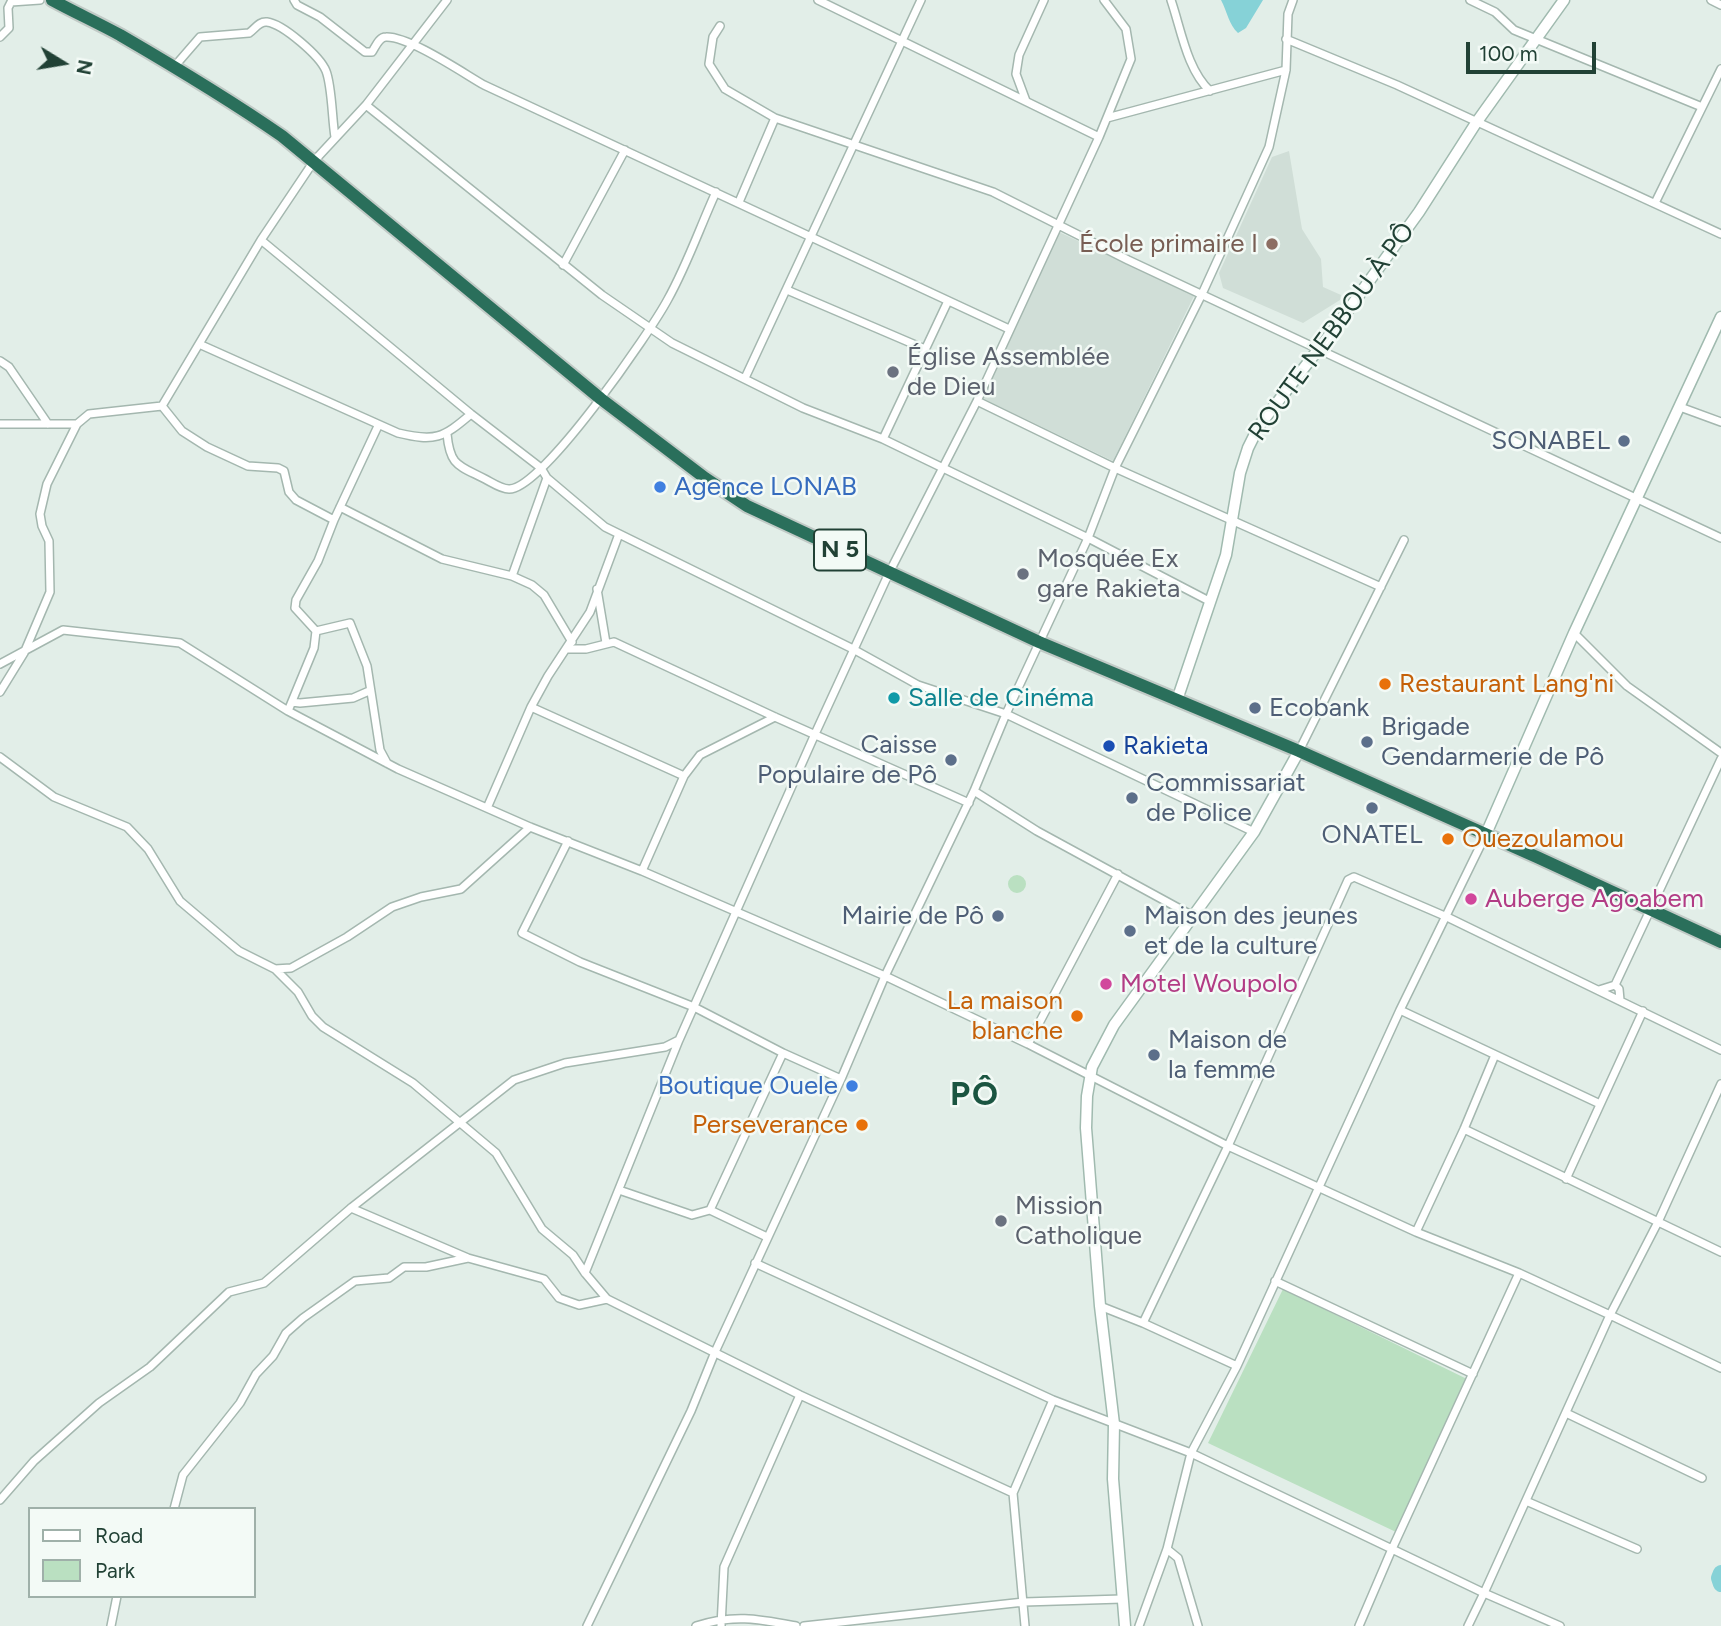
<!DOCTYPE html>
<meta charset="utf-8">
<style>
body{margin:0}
#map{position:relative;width:1721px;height:1626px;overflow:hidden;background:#e2eee8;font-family:Figtree,sans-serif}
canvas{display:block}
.legend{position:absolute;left:28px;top:1507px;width:228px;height:91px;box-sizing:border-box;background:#f3faf6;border:2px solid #9fb0a9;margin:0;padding:9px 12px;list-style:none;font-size:21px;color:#214135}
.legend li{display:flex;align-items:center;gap:14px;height:35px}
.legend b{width:35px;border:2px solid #9fb0a9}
.north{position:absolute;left:28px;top:28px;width:70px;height:70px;-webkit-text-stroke:5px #f3faf6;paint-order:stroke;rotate:101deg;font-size:19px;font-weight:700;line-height:28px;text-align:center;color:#214135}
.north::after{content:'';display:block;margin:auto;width:24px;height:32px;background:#214135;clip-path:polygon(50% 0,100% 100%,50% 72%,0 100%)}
.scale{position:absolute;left:1466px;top:42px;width:130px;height:32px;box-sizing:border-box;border:4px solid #214135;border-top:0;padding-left:9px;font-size:21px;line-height:24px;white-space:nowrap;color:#214135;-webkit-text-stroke:5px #f3faf6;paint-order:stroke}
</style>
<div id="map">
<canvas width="1721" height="1626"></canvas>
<ul class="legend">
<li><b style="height:9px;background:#fff"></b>Road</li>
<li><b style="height:19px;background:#bae0c1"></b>Park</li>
</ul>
<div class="north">N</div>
<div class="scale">100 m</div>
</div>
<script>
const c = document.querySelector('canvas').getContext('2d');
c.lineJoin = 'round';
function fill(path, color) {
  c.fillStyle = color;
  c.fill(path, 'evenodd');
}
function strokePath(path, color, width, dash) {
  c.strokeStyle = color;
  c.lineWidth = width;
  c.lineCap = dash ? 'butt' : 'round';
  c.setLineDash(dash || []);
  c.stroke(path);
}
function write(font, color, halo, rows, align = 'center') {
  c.font = font + ' Figtree,sans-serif';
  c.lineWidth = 5;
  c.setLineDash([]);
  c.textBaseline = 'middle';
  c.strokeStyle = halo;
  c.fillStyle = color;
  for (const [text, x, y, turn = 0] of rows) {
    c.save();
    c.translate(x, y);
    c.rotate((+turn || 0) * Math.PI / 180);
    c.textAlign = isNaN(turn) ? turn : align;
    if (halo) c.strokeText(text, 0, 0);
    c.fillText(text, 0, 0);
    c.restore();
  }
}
fill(new Path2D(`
 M1289 151 1302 229 1321 259 1323 287 1341 295 1340 300 1303 323 1223 288 1219 273 1272 157Z
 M1059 232 1194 296 1113 461 982 398Z`), '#d0ded7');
fill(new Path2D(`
 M1008 884a9 9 0 1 1 18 0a9 9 0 1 1-18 0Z
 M1283 1289 1469 1380 1396 1532 1208 1443Z`), '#bae0c1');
fill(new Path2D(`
 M1221 0H1263L1246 28 1238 33C1229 25 1227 11 1221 0Z`), '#86d2d7');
strokePath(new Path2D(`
 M1721 1573 1719 1578 1721 1584`), '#86d2d7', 16);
const street = new Path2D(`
 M294 0 297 5 320 17 365 52H372C376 46 379 37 386 37 409 36 463 73 484 85L1009 329
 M1171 0C1181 29 1187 70 1210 91
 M1470 0 1495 12 1514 30 1702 107
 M1711 0 1721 5
 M720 26 713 37 709 64 725 89 775 118 993 192 1128 260 1721 538
 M0 37 9 28 8 8 11 2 40 0
 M1286 39 1397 85 1721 234
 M174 67 200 37 249 33C255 29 259 21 267 22 283 24 320 56 326 71 332 86 332 119 335 137
 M1026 101 1016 74 1019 55 1044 0
 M366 105 602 295 672 343 803 408 883 439 1088 538 1209 601
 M1107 118 1286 70
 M1099 137 1131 59 1126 29 1104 0
 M739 202 775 118
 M1655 203 1721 69
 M261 240 471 414 541 468 547 478 605 527 853 649 918 685 1006 714 1254 832
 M563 265 625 150
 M787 290 925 349
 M199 344 398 433C435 442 443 438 471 414
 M0 361 9 367 48 424
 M745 378 921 0
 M977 401 1115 468 1381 587
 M162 406 182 431 207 447 248 466 278 468 284 471 289 492 296 500 334 520
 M1680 407 1721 422
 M0 424H77
 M447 434C450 466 458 465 485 479 491 482 501 489 509 489 542 490 651 331 668 299 687 265 700 227 716 192
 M883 439 948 301
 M340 507 442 559 512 576 532 585 544 595 572 642
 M512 576 547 478
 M597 589 606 643
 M316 631 350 623 367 666 380 750 387 763
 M1574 633 1627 686 1721 753
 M568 649H586L614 642 775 717 969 803
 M0 664 63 630 180 643 288 711 398 769 530 827 642 871 885 976 1028 1044 1228 1146 1416 1232 1519 1273 1610 1315 1721 1368
 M0 692 24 653 50 592 49 541 42 526 40 514 47 484 77 424 89 414 162 406 261 240 314 161 366 105 447 0
 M292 702 300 703 353 698 369 691
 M531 707 684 776
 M288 711 314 648 316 631 295 608 296 600 318 561 334 520 378 426
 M1299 751 1404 540
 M0 757 54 797 127 827 148 849 180 901 239 951 275 969 298 992 312 1016 323 1027 413 1083 496 1153 542 1229 573 1255 585 1273 607 1299 800 1395 1013 1493 1053 1400
 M974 791 1037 831 1193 916
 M487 808 531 707 548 676 590 612 619 534
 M568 841 522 933 580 962 694 1007 783 1053 841 1079
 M642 871 684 776 700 755 775 717
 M275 969 291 968 347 937 392 907 421 897 461 889 530 827
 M1615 985 1721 759
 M1599 990 1615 985 1619 989 1620 1000
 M1400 1010 1600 1104
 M1028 1044 1118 874
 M1464 1129 1721 1252
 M1566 1179 1643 1011
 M619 1190 692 1215 710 1210 767 1237
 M351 1208 468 1258 544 1279 559 1298 579 1305 607 1299
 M710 1210 783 1053
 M1416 1232 1464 1129 1495 1055
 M755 1263 1053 1400 1191 1453 1484 1593 1610 1315 1658 1222 1721 1084
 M585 1273 679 1040 815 734 889 573 977 401 1099 137 818 0
 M1275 1281 1473 1374
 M1100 1306 1143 1323 1237 1366
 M1143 1323 1228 1146 1348 880 1354 877 1447 917 1721 1050
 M1566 1413 1702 1478
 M1013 1493 1025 1626
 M0 1500 34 1461 99 1403 150 1367 229 1292 264 1283 351 1208 514 1080 565 1063 665 1047 679 1040
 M1526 1501 1637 1549
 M174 1509 183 1475 240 1403 256 1374 273 1356 286 1333 303 1318 355 1281 389 1278 404 1267H426L468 1258
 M1167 1549 1178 1558 1198 1626
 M111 1626 117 1596
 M587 1626 691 1411 715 1352 841 1079 885 976 974 791 1006 714 1088 538 1115 468 1202 294 1269 147 1286 70 1288 14 1293 0
 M696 1626C734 1614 758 1619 796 1626
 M721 1626 724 1567 800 1395
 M804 1626 1024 1602 1122 1599
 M1139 1626 1167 1549 1191 1453 1237 1366 1400 1010 1486 834
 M1359 1626 1392 1549 1519 1273
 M1468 1626 1484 1593 1560 1626`);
const secondary = new Path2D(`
 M1177 700 1226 555 1240 473 1248 448 1259 426 1341 320 1419 212 1476 123 1564 0
 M1486 834 1574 633 1721 317
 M1125 1626 1113 1479 1114 1424 1100 1306 1086 1128 1087 1096 1092 1067 1114 1025 1254 832 1299 751`);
const highway = new Path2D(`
 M52 0C74 12 98 23 120 35 175 67 230 100 282 136L601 399 705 478 747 506 1039 642 1299 751 1539 858 1721 942`);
strokePath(street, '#a4b7af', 10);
strokePath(secondary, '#a0baaf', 13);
strokePath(highway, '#c1cac6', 16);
strokePath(street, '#fff', 7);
strokePath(secondary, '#fff', 10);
strokePath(highway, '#2a6f5b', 12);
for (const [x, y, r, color] of [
 [1272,244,7,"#8d6e63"],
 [893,372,7,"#6b7280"],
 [1624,441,7,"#5c6f8a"],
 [660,487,7,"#3f7fe0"],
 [1023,574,7,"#6b7280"],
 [1385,684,7,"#e8710a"],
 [894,698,7,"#0f9aa8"],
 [1255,708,7,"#5c6f8a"],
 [1367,742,7,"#5c6f8a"],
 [1109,746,7,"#1a4fb4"],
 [951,760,7,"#5c6f8a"],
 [1132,798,7,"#5c6f8a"],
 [1372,808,7,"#5c6f8a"],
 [1448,839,7,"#e8710a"],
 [1471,899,7,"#d1479c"],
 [998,916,7,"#5c6f8a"],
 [1130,931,7,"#5c6f8a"],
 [1106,984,7,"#d1479c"],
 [1077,1016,7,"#e8710a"],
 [1154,1055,7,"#5c6f8a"],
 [852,1086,7,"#3f7fe0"],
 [862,1125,7,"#e8710a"],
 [1001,1221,7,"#6b7280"]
]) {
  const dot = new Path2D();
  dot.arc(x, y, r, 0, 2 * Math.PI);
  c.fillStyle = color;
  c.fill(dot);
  strokePath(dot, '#f3faf6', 2.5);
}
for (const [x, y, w] of [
 [840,550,52]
]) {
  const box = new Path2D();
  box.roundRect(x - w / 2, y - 20.5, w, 41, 5);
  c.fillStyle = '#f3faf6';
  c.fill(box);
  strokePath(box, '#214135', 2);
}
write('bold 24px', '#214135', null, [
 ["N 5",840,550]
]);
write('26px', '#785e54', '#f3faf6', [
 ["École primaire I",1258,244]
], 'right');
write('26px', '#214135', '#f3faf6', [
 ["ROUTE NEBBOU À PÔ",1332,332,-54]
]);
write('26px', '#5b616d', '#f3faf6', [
 ["Église Assemblée",907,357],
 ["de Dieu",907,387],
 ["Mosquée Ex",1037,559],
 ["gare Rakieta",1037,589],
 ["Mission",1015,1206],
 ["Catholique",1015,1236]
], 'left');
write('26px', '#4e5e75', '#f3faf6', [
 ["SONABEL",1610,441,"right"],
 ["Ecobank",1269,708],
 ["Brigade",1381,727],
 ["Gendarmerie de Pô",1381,757],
 ["Caisse",937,745,"right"],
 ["Populaire de Pô",937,775,"right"],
 ["Commissariat",1146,783],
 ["de Police",1146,813],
 ["ONATEL",1372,835,"center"],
 ["Mairie de Pô",984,916,"right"],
 ["Maison des jeunes",1144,916],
 ["et de la culture",1144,946],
 ["Maison de",1168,1040],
 ["la femme",1168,1070]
], 'left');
write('26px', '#366cbe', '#f3faf6', [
 ["Agence LONAB",674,487],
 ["Boutique Ouele",838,1086,"right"]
], 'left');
write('26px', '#c56008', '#f3faf6', [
 ["Restaurant Lang'ni",1399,684],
 ["Ouezoulamou",1462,839],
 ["La maison",1063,1001,"right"],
 ["blanche",1063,1031,"right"],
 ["Perseverance",848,1125,"right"]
], 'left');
write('26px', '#0d838f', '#f3faf6', [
 ["Salle de Cinéma",908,698]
], 'left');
write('26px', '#164399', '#f3faf6', [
 ["Rakieta",1123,746]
], 'left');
write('26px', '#b23c85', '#f3faf6', [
 ["Auberge Agoabem",1485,899],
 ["Motel Woupolo",1120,984]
], 'left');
c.letterSpacing = '2px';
write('bold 33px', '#1b5541', '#f3faf6', [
 ["PÔ",975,1095]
]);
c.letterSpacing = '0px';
</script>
